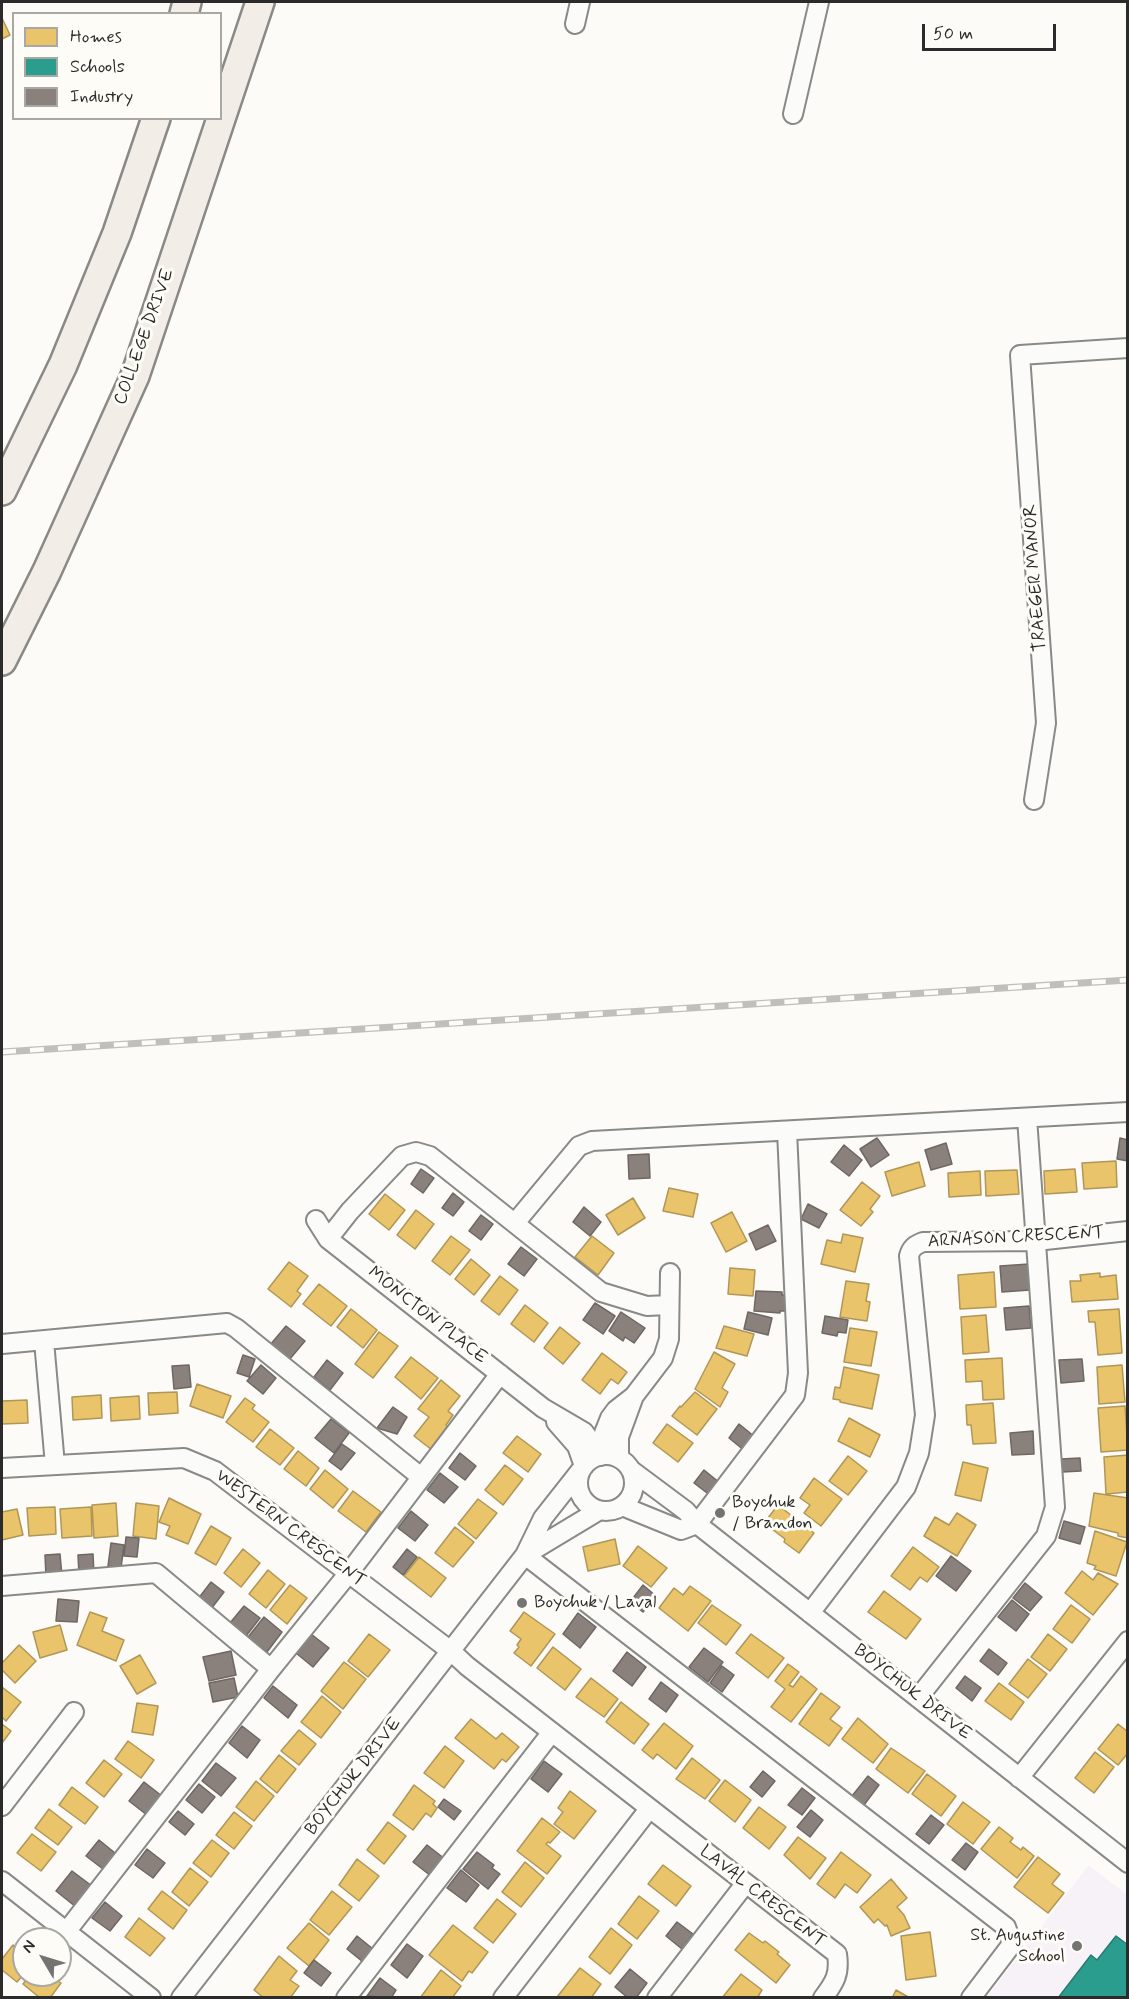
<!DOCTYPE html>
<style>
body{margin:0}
#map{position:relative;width:1129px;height:1999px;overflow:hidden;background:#fcfbf8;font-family:Mynerve,sans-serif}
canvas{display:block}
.frame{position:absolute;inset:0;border:3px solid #2b2b2b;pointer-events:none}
.legend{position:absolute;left:12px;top:12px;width:210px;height:108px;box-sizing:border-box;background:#fdfcf7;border:2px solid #a9a8a5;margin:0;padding:8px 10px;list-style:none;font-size:18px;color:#2b2b2b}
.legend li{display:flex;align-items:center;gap:12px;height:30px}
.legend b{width:30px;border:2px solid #a9a8a5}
.north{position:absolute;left:12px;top:1927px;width:60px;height:60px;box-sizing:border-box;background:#fdfcf7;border:2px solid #a9a8a5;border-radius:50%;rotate:308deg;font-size:16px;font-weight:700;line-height:24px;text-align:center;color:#2b2b2b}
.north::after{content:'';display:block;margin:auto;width:21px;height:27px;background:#747473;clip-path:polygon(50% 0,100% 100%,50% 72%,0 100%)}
.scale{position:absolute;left:922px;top:24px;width:134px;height:27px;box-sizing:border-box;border:3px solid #2b2b2b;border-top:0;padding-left:8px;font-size:18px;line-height:21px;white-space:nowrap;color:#2b2b2b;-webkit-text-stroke:4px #fdfcf7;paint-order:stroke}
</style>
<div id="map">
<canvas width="1129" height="1999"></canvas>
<div class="frame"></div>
<ul class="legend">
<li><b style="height:16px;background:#e9c46a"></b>Homes</li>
<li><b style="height:16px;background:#2a9d8f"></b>Schools</li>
<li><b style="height:16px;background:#8a817c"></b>Industry</li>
</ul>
<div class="north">N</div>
<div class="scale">50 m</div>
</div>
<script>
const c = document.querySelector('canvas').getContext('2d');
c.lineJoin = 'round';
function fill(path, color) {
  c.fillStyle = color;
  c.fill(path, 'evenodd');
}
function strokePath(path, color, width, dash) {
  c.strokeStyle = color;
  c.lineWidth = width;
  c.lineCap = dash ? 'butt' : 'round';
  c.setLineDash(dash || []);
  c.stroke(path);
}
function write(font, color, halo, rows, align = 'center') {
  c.font = font + ' Mynerve,sans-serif';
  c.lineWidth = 6;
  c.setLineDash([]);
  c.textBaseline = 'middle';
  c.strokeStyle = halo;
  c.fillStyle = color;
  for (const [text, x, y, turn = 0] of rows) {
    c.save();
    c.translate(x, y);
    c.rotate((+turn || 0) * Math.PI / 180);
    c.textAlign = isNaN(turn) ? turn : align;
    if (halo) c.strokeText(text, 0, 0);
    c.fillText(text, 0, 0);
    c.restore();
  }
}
fill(new Path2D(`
 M1089 1865 1127 1895V1997L986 1998Z`), '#f6f2f7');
const homes = new Path2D(`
 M2 18 10 35 2 39Z
 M1116 1161 1117 1187 1084 1189 1082 1163Z
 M919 1162 925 1186 892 1196 885 1172Z
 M1075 1169 1077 1192 1045 1194 1044 1171Z
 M1017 1170 1019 1194 986 1196 985 1171Z
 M980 1171 981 1195 949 1197 948 1173Z
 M862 1182 880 1196 870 1209 873 1212 861 1226 840 1210Z
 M669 1188 698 1194 693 1217 663 1211Z
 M385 1194 405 1210 389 1230 369 1214Z
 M633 1198 645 1218 618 1235 606 1215Z
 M416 1210 434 1224 415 1249 397 1235Z
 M732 1212 747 1241 726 1252 711 1223Z
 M843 1234 863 1238 855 1272 821 1264 827 1240 841 1243Z
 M451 1236 470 1250 450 1275 432 1261Z
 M592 1236 614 1253 598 1275 575 1257Z
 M471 1259 490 1275 474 1295 455 1279Z
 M289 1262 308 1276 297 1291 301 1294 291 1307 268 1289Z
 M730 1268 755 1270 753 1296 728 1294Z
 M994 1272 996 1307 960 1309 958 1275Z
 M1100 1273V1277L1116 1275 1118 1299 1072 1302 1070 1281H1081L1080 1275Z
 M500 1276 518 1290 499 1315 481 1301Z
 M846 1281 869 1284 866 1301 870 1302 867 1321 840 1317Z
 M319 1284 347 1306 331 1326 303 1304Z
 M525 1305 548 1323 534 1342 511 1324Z
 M351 1309 377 1330 363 1348 337 1327Z
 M1119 1309 1122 1353 1098 1355 1095 1322H1089L1088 1311Z
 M986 1315 989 1352 963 1354 961 1317Z
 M724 1326 754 1334 747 1356 716 1348Z
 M560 1327 580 1343 563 1364 544 1348Z
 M850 1328 877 1332 871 1366 844 1362Z
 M379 1332 398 1346 373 1378 355 1364Z
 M714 1352 735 1364 722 1388 728 1392 720 1407 695 1389Z
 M602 1353 627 1372 618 1384 611 1379 600 1394 582 1380Z
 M411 1357 438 1378 421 1399 395 1377Z
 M1002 1358 1004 1399 983 1400 982 1381 966 1382 965 1360Z
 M1122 1365 1125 1402 1099 1404 1097 1367Z
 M844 1367 879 1375 872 1409 840 1402V1400L833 1399 835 1387 840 1388Z
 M441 1380 460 1396 448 1411 453 1415 446 1425 449 1428 432 1450 414 1436 429 1417 418 1409Z
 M197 1384 231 1396 223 1418 190 1406Z
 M177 1392 178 1413 149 1415 148 1393Z
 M695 1392 717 1409 697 1435 672 1416 680 1406 681 1407Z
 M101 1395 102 1418 73 1420 72 1397Z
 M139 1396 140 1419 111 1421 110 1398Z
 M245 1398 255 1405 252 1409 269 1422 253 1442 226 1422Z
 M27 1400 28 1423 2 1424V1401Z
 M993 1403 996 1443 973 1444 971 1425H967L966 1405Z
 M1125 1406 1128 1450 1101 1452 1098 1408Z
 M849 1418 880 1435 870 1457 838 1441Z
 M667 1424 693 1443 678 1462 653 1443Z
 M270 1429 294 1448 280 1465 256 1447Z
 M517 1436 541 1454 528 1472 503 1453Z
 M298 1451 319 1468 306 1486 284 1469Z
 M1128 1455V1492L1106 1494 1104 1457Z
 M848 1456 867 1471 848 1495 829 1481Z
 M963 1462 988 1468 981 1501 955 1495Z
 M505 1465 523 1479 503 1505 485 1490Z
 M325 1470 348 1489 333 1508 310 1489Z
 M814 1478 842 1499 821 1526 804 1513 810 1505 800 1498Z
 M353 1491 381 1512 366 1532 338 1511Z
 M1094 1493 1128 1498V1538L1118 1536V1533L1089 1526Z
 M169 1498 201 1514 188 1544 166 1535 170 1526 159 1522Z
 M478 1499 497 1513 476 1539 458 1524Z
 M116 1503 118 1536 94 1538 92 1505Z
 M136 1503 159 1506 156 1539 133 1536Z
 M778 1505 814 1533 799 1553 784 1542 785 1539 764 1523Z
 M55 1507 56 1534 29 1536 27 1508Z
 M91 1507 92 1536 62 1538 60 1509Z
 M17 1509 23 1535 2 1540V1512Z
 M957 1513 976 1525 957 1556 924 1536 935 1517 949 1525Z
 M211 1526 231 1538 216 1565 195 1553Z
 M455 1527 474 1542 453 1567 435 1553Z
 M1095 1531 1127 1542 1116 1576 1094 1569 1096 1566 1087 1563Z
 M615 1539 620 1564 588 1571 583 1547Z
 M638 1546 667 1568 651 1587 623 1566Z
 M913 1547 939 1567 927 1582 920 1577 910 1590 891 1576Z
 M243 1549 260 1563 241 1587 224 1573Z
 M419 1557 446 1578 431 1597 404 1576Z
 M268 1570 285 1584 266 1608 249 1594Z
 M1082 1571 1093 1580 1098 1573 1118 1584 1093 1615 1065 1593Z
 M290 1585 307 1598 287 1624 270 1610Z
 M690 1586 711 1601 688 1631 659 1608 674 1588 683 1595Z
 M884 1591 921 1619 906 1639 868 1612Z
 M712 1605 741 1625 726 1645 698 1623Z
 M1071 1605 1090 1619 1072 1643 1053 1629Z
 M90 1612 107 1618 102 1631 124 1640 116 1661 77 1645Z
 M524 1612 555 1634 531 1666 514 1653 519 1647 517 1645 521 1639 510 1631Z
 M60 1625 67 1650 40 1658 33 1632Z
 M369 1634 390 1650 368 1677 348 1661Z
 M751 1634 784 1658 768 1678 736 1653Z
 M1048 1634 1067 1649 1050 1671 1031 1657Z
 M19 1645 36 1661 15 1683 2 1670V1663Z
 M553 1647 581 1669 565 1690 537 1668Z
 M140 1655 156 1683 137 1694 120 1666Z
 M1028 1659 1047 1674 1028 1698 1009 1684Z
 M344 1662 366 1679 343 1709 321 1691Z
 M788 1664 799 1672 789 1685 793 1687 801 1676 817 1689 791 1722 771 1707 785 1689 775 1681Z
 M591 1678 618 1699 604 1717 576 1697Z
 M999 1683 1024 1702 1011 1720 985 1701Z
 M2 1687 21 1702 6 1721 2 1717Z
 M821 1693 840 1707 830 1719 842 1728 829 1746 799 1724Z
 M322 1696 341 1712 321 1738 301 1722Z
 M621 1702 649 1724 634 1744 606 1722Z
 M137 1703 158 1706 153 1735 132 1732Z
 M858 1718 888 1744 873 1763 842 1739Z
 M471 1719 496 1739 502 1733 519 1747 506 1762 502 1759 494 1769 455 1738Z
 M664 1723 693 1746 676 1769 657 1754 653 1759 642 1750Z
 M2 1724 11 1731 2 1743Z
 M1118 1724 1128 1732V1753L1118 1765 1098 1749Z
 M299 1730 316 1744 299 1765 281 1751Z
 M128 1741 154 1760 141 1778 115 1759Z
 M445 1746 464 1761 444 1788 424 1773Z
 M891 1748 925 1771 908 1793 876 1769Z
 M1095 1752 1114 1767 1094 1793 1075 1778Z
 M279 1755 296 1769 277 1793 260 1779Z
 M692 1758 720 1780 705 1799 676 1779Z
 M104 1760 122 1774 104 1797 86 1783Z
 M927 1774 956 1796 941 1816 912 1794Z
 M725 1780 751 1800 735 1822 709 1801Z
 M256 1781 274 1796 254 1821 236 1807Z
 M414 1785 435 1801 433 1804 437 1808 431 1817 426 1813 413 1830 393 1815Z
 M72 1787 98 1807 85 1824 59 1805Z
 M570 1791 596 1811 574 1839 554 1824 563 1812 558 1808Z
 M963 1802 990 1822 973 1844 947 1824Z
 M759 1807 786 1827 769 1849 743 1828Z
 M49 1809 72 1827 58 1845 35 1828Z
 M234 1812 252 1826 234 1849 216 1835Z
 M542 1818 560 1832 550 1843 548 1842 546 1844 561 1856 547 1874 517 1851Z
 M388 1822 406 1836 384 1864 367 1850Z
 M999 1827 1013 1838 1010 1842 1021 1850 1023 1847 1034 1856 1017 1878 981 1849Z
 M32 1834 56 1852 41 1871 17 1853Z
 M798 1837 826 1858 810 1879 784 1855Z
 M212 1840 229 1853 211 1877 193 1863Z
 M841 1852 871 1875 857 1893 845 1884 835 1898 817 1884Z
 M1038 1857 1060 1874 1052 1884 1064 1893 1048 1913 1014 1887Z
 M357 1859 379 1876 359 1901 339 1885Z
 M525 1862 544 1878 521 1907 502 1892Z
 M663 1865 691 1886 676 1906 648 1884Z
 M190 1868 208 1882 189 1906 172 1892Z
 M891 1879 907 1898 897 1907 904 1915 910 1928 891 1936 887 1925 885 1926 878 1919 874 1923 860 1907Z
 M162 1891 187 1910 173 1929 148 1909Z
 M332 1891 352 1907 329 1935 310 1920Z
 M639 1896 659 1911 637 1939 618 1924Z
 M497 1899 516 1914 493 1943 474 1928Z
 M139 1918 165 1938 150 1956 125 1937Z
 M309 1923 329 1940 309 1966 287 1948Z
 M453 1925 488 1952 472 1973 469 1971 462 1981 429 1955Z
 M611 1928 632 1945 610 1974 589 1957Z
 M930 1932 936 1976 906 1980 901 1936Z
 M749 1933 763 1943 765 1941 779 1952 777 1954 790 1965 776 1983 735 1950Z
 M13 1945 24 1954V1974L17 1982 2 1970V1959Z
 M279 1956 297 1971 290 1980 299 1986 290 1998H264L254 1990Z
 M580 1968 601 1984 591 1998 557 1997Z
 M441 1970 461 1986 452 1998H420Z
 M741 1974 762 1990 757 1998H722Z
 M30 1975H50L61 1983 50 1998H40L23 1984Z
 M896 1990 910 1998H892Z`);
fill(homes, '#e9c46a');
strokePath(homes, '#b09657', 1.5);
const schools = new Path2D(`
 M1116 1936 1128 1945V1998H1058L1091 1955 1097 1960Z`);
fill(schools, '#2a9d8f');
strokePath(schools, '#2a7b71', 1.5);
const industry = new Path2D(`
 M877 1138 889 1155 871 1167 860 1149Z
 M1120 1138 1128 1140V1161L1117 1159Z
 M946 1143 952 1164 931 1170 925 1150Z
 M844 1145 862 1160 849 1176 831 1162Z
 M649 1154 650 1178 629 1179 628 1155Z
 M421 1169 434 1178 423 1193 411 1184Z
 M453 1193 464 1202 453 1216 442 1208Z
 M808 1204 827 1214 819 1228 801 1219Z
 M584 1207 601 1222 590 1236 573 1222Z
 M481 1215 493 1224 481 1240 469 1231Z
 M768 1225 776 1241 756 1250 749 1234Z
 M521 1247 537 1259 524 1276 508 1264Z
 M1029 1264 1030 1290 1002 1292 1000 1266Z
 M756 1291 782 1292V1295H787L786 1311H780V1313L754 1311Z
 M595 1303 615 1316 603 1334 583 1320Z
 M1029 1306 1031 1328 1006 1330 1004 1308Z
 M621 1312 645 1328 634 1343 625 1337 623 1341 609 1331Z
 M748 1312 772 1318 768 1335 744 1329Z
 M825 1316 848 1320 846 1333 838 1332 837 1336 822 1333Z
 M286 1326 305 1341 289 1360 270 1345Z
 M243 1355 255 1359 249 1377 237 1373Z
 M1082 1359 1084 1381 1061 1383 1059 1360Z
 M327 1360 343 1373 330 1390 314 1377Z
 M189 1365 191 1387 174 1389 172 1366Z
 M261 1365 276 1378 263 1394 247 1381Z
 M393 1407 407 1417 397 1434 377 1428Z
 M331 1419 349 1433 334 1453 315 1438Z
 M739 1424 755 1437 745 1451 729 1438Z
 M1033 1431 1034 1454 1012 1455 1010 1433Z
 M342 1444 355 1453 341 1470 329 1461Z
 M460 1453 476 1466 465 1480 449 1468Z
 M1080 1458 1081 1471 1062 1472 1061 1459Z
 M704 1470 720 1483 711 1496 694 1483Z
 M440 1473 458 1487 444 1503 427 1490Z
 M411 1511 428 1525 415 1541 398 1528Z
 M1064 1521 1085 1527 1080 1544 1059 1538Z
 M126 1537 139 1538 137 1557 124 1556Z
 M111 1543 124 1545 121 1568 108 1566Z
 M407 1549 417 1557 403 1575 393 1567Z
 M60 1554 62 1576 46 1577 45 1555Z
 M93 1554 94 1574 79 1575 78 1555Z
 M951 1556 971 1571 956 1591 936 1576Z
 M211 1582 224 1592 211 1609 198 1599Z
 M1025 1583 1042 1597 1030 1611 1013 1598Z
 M643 1585 656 1596 643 1612 630 1602Z
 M58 1599 79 1601 77 1622 56 1621Z
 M1012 1600 1029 1614 1016 1631 998 1617Z
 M244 1606 260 1618 246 1636 230 1623Z
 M578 1613 596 1627 580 1648 563 1634Z
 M264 1617 282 1632 267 1652 248 1637Z
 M311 1634 329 1648 313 1667 296 1653Z
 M704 1648 723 1662 708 1682 689 1667Z
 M989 1649 1007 1663 998 1675 980 1661Z
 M231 1651 236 1675 209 1681 203 1657Z
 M627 1652 646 1667 632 1686 613 1671Z
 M722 1666 734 1675 722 1692 710 1683Z
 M965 1676 981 1688 972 1701 956 1688Z
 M234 1678 238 1697 213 1702 209 1683Z
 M661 1682 678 1695 666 1712 649 1699Z
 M273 1686 297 1705 288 1718 264 1698Z
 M242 1726 260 1740 247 1758 229 1743Z
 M544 1761 562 1774 548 1792 531 1779Z
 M216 1763 236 1778 221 1796 202 1781Z
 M763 1771 775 1781 762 1797 750 1787Z
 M868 1776 879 1785 864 1805 852 1796Z
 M144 1782 162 1796 147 1815 129 1801Z
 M199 1784 215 1797 202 1813 186 1800Z
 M802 1788 815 1798 802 1815 788 1805Z
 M444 1799 461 1811 454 1820 438 1807Z
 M811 1810 823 1820 810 1837 797 1827Z
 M178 1811 194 1824 185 1835 169 1822Z
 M931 1815 944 1825 929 1844 916 1834Z
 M99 1840 115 1853 103 1869 86 1856Z
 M966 1843 978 1852 965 1870 952 1860Z
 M427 1845 445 1859 431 1876 413 1862Z
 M147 1849 165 1863 153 1878 135 1865Z
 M477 1852 494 1865 492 1868 500 1874 488 1889 463 1869Z
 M461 1870 479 1885 466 1902 447 1888Z
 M72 1871 92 1886 76 1907 56 1891Z
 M105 1902 122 1916 110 1931 92 1918Z
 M677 1922 693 1934 682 1949 666 1936Z
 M357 1936 373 1949 363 1962 347 1949Z
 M407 1944 423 1956 407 1978 391 1965Z
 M314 1960 331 1973 321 1986 304 1973Z
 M630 1969 647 1983 636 1998H628L615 1987Z
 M380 1978 396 1990 391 1998 367 1996Z`);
fill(industry, '#8a817c');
strokePath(industry, '#6e6764', 1.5);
const minor = new Path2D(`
 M575 24 580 2
 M793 114 819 2
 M1034 800 1046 723 1020 355 1128 348
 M316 1220 328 1239 543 1408 584 1432 601 1456
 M515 1223 579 1146 592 1141 1128 1112
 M328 1239 350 1211 402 1156 416 1152 430 1156 601 1292 647 1306 668 1305
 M44 1341 55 1465
 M2 1344 227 1323 236 1328 421 1477
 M556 1422 577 1446 584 1466
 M578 1483a28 28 0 1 1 56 0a28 28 0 1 1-56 0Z
 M605 1455 604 1433 610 1418 616 1410 634 1396 663 1358 669 1339 670 1273
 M619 1458V1437L634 1396
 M2 1468 184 1458 215 1471 452 1652 467 1666 837 1954C840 1974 835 1982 823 1998
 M631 1470 686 1511 697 1524 1128 1863
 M622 1506 681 1530 697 1524
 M697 1524 795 1395 798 1373 787 1131
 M525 1555 1006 1927 1012 1944 971 1998
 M525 1555 598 1511
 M2 1586 156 1573 271 1669
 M810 1613 906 1487 919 1453 925 1415 909 1256C911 1248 915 1245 923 1242L1036 1241 1128 1231
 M918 1698 1046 1536 1055 1507 1027 1118
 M1019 1778 1128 1641
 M2 1806 74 1712
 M2 1881 151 1998
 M66 1932 271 1669 348 1574 500 1374
 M181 1998 525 1555 543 1518 580 1471
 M346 1998 552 1732
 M503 1998 649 1809
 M657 1998 745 1884`);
const highway = new Path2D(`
 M184 14 187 2
 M2 491 63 365 117 233 156 118
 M2 661 47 571 135 376 260 2`);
strokePath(minor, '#898987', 22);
strokePath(highway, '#898987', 32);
strokePath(minor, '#fbfbf9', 18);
strokePath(highway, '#f2eee7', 27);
const rail = new Path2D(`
 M2 1052 1128 980`);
strokePath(rail, '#c0bfbc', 7);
strokePath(rail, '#fdfcf7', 4.5, [14]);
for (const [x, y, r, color] of [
 [720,1513,6,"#747473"],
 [522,1603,6,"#747473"],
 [1077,1946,6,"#747473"]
]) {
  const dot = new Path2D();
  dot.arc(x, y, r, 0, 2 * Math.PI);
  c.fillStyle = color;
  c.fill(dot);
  strokePath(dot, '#fdfcf7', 2);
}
write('18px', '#2b2b2b', '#fdfcf7', [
 ["COLLEGE DRIVE",145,337,-70],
 ["TRAEGER MANOR",1036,578,-94],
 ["ARNASON CRESCENT",1016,1238,-3],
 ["MONCTON PLACE",427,1316,38],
 ["WESTERN CRESCENT",290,1529,37],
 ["BOYCHUK DRIVE",912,1693,38],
 ["BOYCHUK DRIVE",354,1777,-52],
 ["LAVAL CRESCENT",762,1897,38]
]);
write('18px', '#2b2b2b', '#fdfcf7', [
 ["Boychuk",732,1503],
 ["/ Brandon",732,1524],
 ["Boychuk / Laval",534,1603],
 ["St. Augustine",1065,1936,"right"],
 ["School",1065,1957,"right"]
], 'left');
</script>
